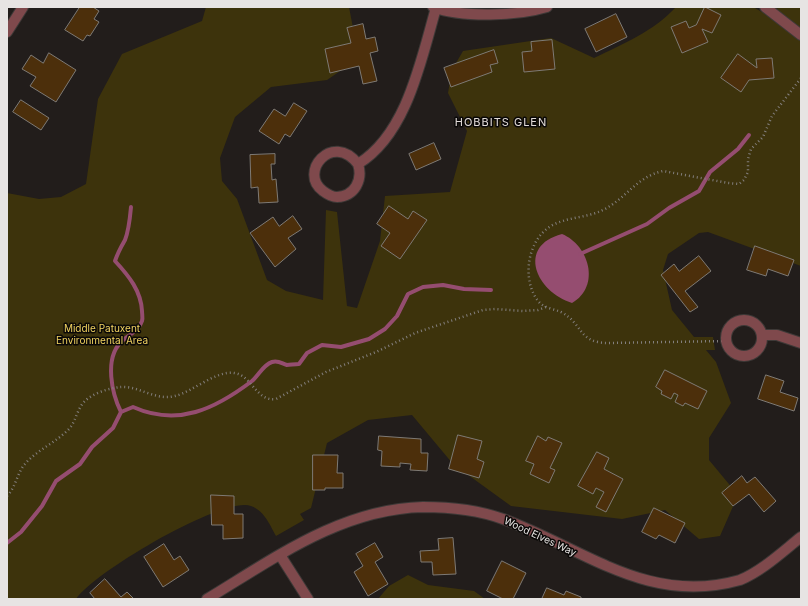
<!DOCTYPE html>
<style>
body{margin:0}
#map{position:relative;width:808px;height:606px;overflow:hidden;background:#221d1b;font-family:Inter,sans-serif}
canvas{display:block}
.frame{position:absolute;inset:0;border:8px solid #e7e4e3;pointer-events:none}
</style>
<div id="map">
<canvas width="808" height="606"></canvas>
<div class="frame"></div>
</div>
<script>
const c = document.querySelector('canvas').getContext('2d');
c.lineJoin = 'round';
function fill(path, color) {
  c.fillStyle = color;
  c.fill(path, 'evenodd');
}
function strokePath(path, color, width, dash) {
  c.strokeStyle = color;
  c.lineWidth = width;
  c.lineCap = dash ? 'butt' : 'round';
  c.setLineDash(dash || []);
  c.stroke(path);
}
function write(font, color, halo, rows, align = 'center') {
  c.font = font + ' Inter,sans-serif';
  c.lineWidth = 3;
  c.setLineDash([]);
  c.textBaseline = 'middle';
  c.strokeStyle = halo;
  c.fillStyle = color;
  for (const [text, x, y, turn = 0] of rows) {
    c.save();
    c.translate(x, y);
    c.rotate((+turn || 0) * Math.PI / 180);
    c.textAlign = isNaN(turn) ? turn : align;
    if (halo) c.strokeText(text, 0, 0);
    c.fillText(text, 0, 0);
    c.restore();
  }
}
fill(new Path2D(`
 M206 7H349L357 49 346 67 327 80 271 87 235 117 220 158 222 181 237 199 267 280 286 291 323 300 326 210 337 212 347 306 357 308 380 241 385 196 450 192 467 131 448 93 452 70 463 51 551 38 594 58C623 44 654 31 676 7H753L762 12 782 7H801V266L708 232 699 233 668 254 663 270 672 310 694 337H713L715 350H706L716 362 731 403 709 438V460L738 495 720 536 699 539 665 510 622 519 511 506 453 464 412 415 368 420 327 443 311 508 300 514 304 520 276 536C269 523 262 506 245 505 211 504 96 571 76 599H7V193L39 199 61 197 86 184 98 99 122 54 202 21Z
 M408 575 428 585 474 591 485 599H378L389 586Z`), '#3d330c');
fill(new Path2D(`
 M562 234C589 245 601 286 572 303 536 292 516 246 562 234Z`), '#954d70');
strokePath(new Path2D(`
 M580 254 647 224 669 208 699 191 710 172 738 149 749 135
 M121 412C112 394 104 359 121 342 128 335 139 331 142 321 143 318 142 314 142 311 141 291 129 276 115 261 118 252 121 247 125 240 129 230 130 218 131 207
 M7 543 21 532 42 506 56 481 80 464 92 447 113 428 121 412 133 407C178 427 215 409 252 381 259 375 263 365 272 362 278 360 281 363 287 365 290 365 295 364 299 364L307 353 322 345 341 347 369 339 385 329 397 316 408 294 423 287 443 285 464 289 491 290`), '#954d70', 4);
const building = new Path2D(`
 M80 7H93L99 11 94 19 99 22 90 36 87 35 83 41 65 30Z
 M705 7 721 15 712 33 702 29 708 42 682 53 671 27 686 21 689 28 696 25Z
 M616 14 627 37 596 52 585 29Z
 M363 24 366 39 375 37 378 51 370 53 377 81 363 84 359 66 330 73 325 49 351 43 347 28Z
 M552 40 555 69 524 72 522 52 532 51 531 42Z
 M494 50 498 63 490 65 492 72 451 87 444 68Z
 M49 53 76 70 56 102 30 86 36 77 22 69 31 55 43 63Z
 M738 54 757 68 756 59 772 58 774 78 749 80 741 92 721 78Z
 M21 100 49 118 41 130 13 112Z
 M294 103 307 111 290 137 285 134 279 144 259 131 274 109 285 116Z
 M434 143 441 159 416 170 409 154Z
 M275 154V164H271L272 180 276 179 278 202 259 203 258 187 251 188 250 155Z
 M389 206 408 219 413 211 427 220 400 259 381 246 390 233 377 224Z
 M293 216 302 229 288 238 296 249 275 267 250 233 273 217 279 226Z
 M755 246 794 260 788 276 768 269 766 276 747 270Z
 M699 256 711 271 685 291 698 307 690 312 661 275 674 264 679 271Z
 M665 370 707 391 698 409 685 403 683 406 675 402 678 395 674 393 671 399 661 394 662 391 656 387Z
 M766 375 784 381 780 392 798 398 794 411 758 399Z
 M458 435 482 441 477 459 484 462 479 478 449 469Z
 M379 436 421 439V453H428L427 471 410 470 411 464 400 463V467L381 466 382 451 378 450Z
 M538 436 546 441 548 437 562 443 550 468 555 470 549 483 530 474 534 464 526 461Z
 M597 452 609 458 604 469 623 479 606 512 596 507 604 492 596 488 593 494 578 486Z
 M313 455H338L337 473H343V488H325V490H313Z
 M742 476 747 483 755 477 776 501 764 512 749 494 733 506 722 493Z
 M211 495 234 496V514H243V538L223 539V525H212Z
 M654 508 685 523 675 543 659 535 656 539 642 532Z
 M453 538 456 574 433 575 432 562H421L420 551 439 550 438 539Z
 M375 543 383 557 375 562 388 584 368 596 354 572 363 566 356 554Z
 M164 544 174 560 180 556 189 570 163 587 144 557Z
 M502 561 526 573 513 599H503L487 591Z
 M105 579 121 597 127 592 134 599H95L90 593Z
 M547 588 564 595 566 591 581 597V599H542Z`);
fill(building, '#4c2f0b');
strokePath(building, '#7e7a75', 1);
const minor = new Path2D(`
 M433 7C463 18 517 16 547 7
 M765 7 801 35
 M7 32 23 7
 M358 164C363 180 355 196 337 197 332 197 327 194 323 191 298 173 332 131 358 164 407 134 421 60 436 8
 M726 338a18 18 0 1 1 36 0a18 18 0 1 1-36 0Z
 M762 335H777L801 343
 M280 555 308 599
 M207 599C275 558 341 509 423 507 450 507 478 510 503 519 585 549 648 606 740 580 762 571 782 552 801 537`);
strokePath(minor, '#3e3937', 12);
strokePath(new Path2D(`
 M726 341 609 343C577 343 584 324 561 312 554 309 544 308 539 302 521 281 527 240 551 226 566 217 587 218 603 210 627 198 636 177 663 171L728 183 739 184 744 180 748 172V159L751 149 763 137 772 116 801 78
 M7 496C16 487 17 473 25 464 37 450 55 443 68 430 75 423 76 414 81 406 88 394 109 388 121 387 140 386 155 401 175 396 192 392 217 370 234 373 252 375 256 402 276 399L326 372 376 352 415 333 483 310 495 309 523 311 538 310 546 307`), '#837f7d', 2.5, [1, 3]);
strokePath(minor, '#7f494c', 10);
write('10px', '#f1d361', '#0a0807', [
 ["Middle Patuxent",102,329],
 ["Environmental Area",102,341]
]);
write('10px', '#e7e4e3', '#0a0807', [
 ["Wood Elves Way",540,537,25]
]);
c.letterSpacing = '1px';
write('11px', '#e2dbd8', '#0a0807', [
 ["HOBBITS GLEN",501,123]
]);
c.letterSpacing = '0px';
</script>
